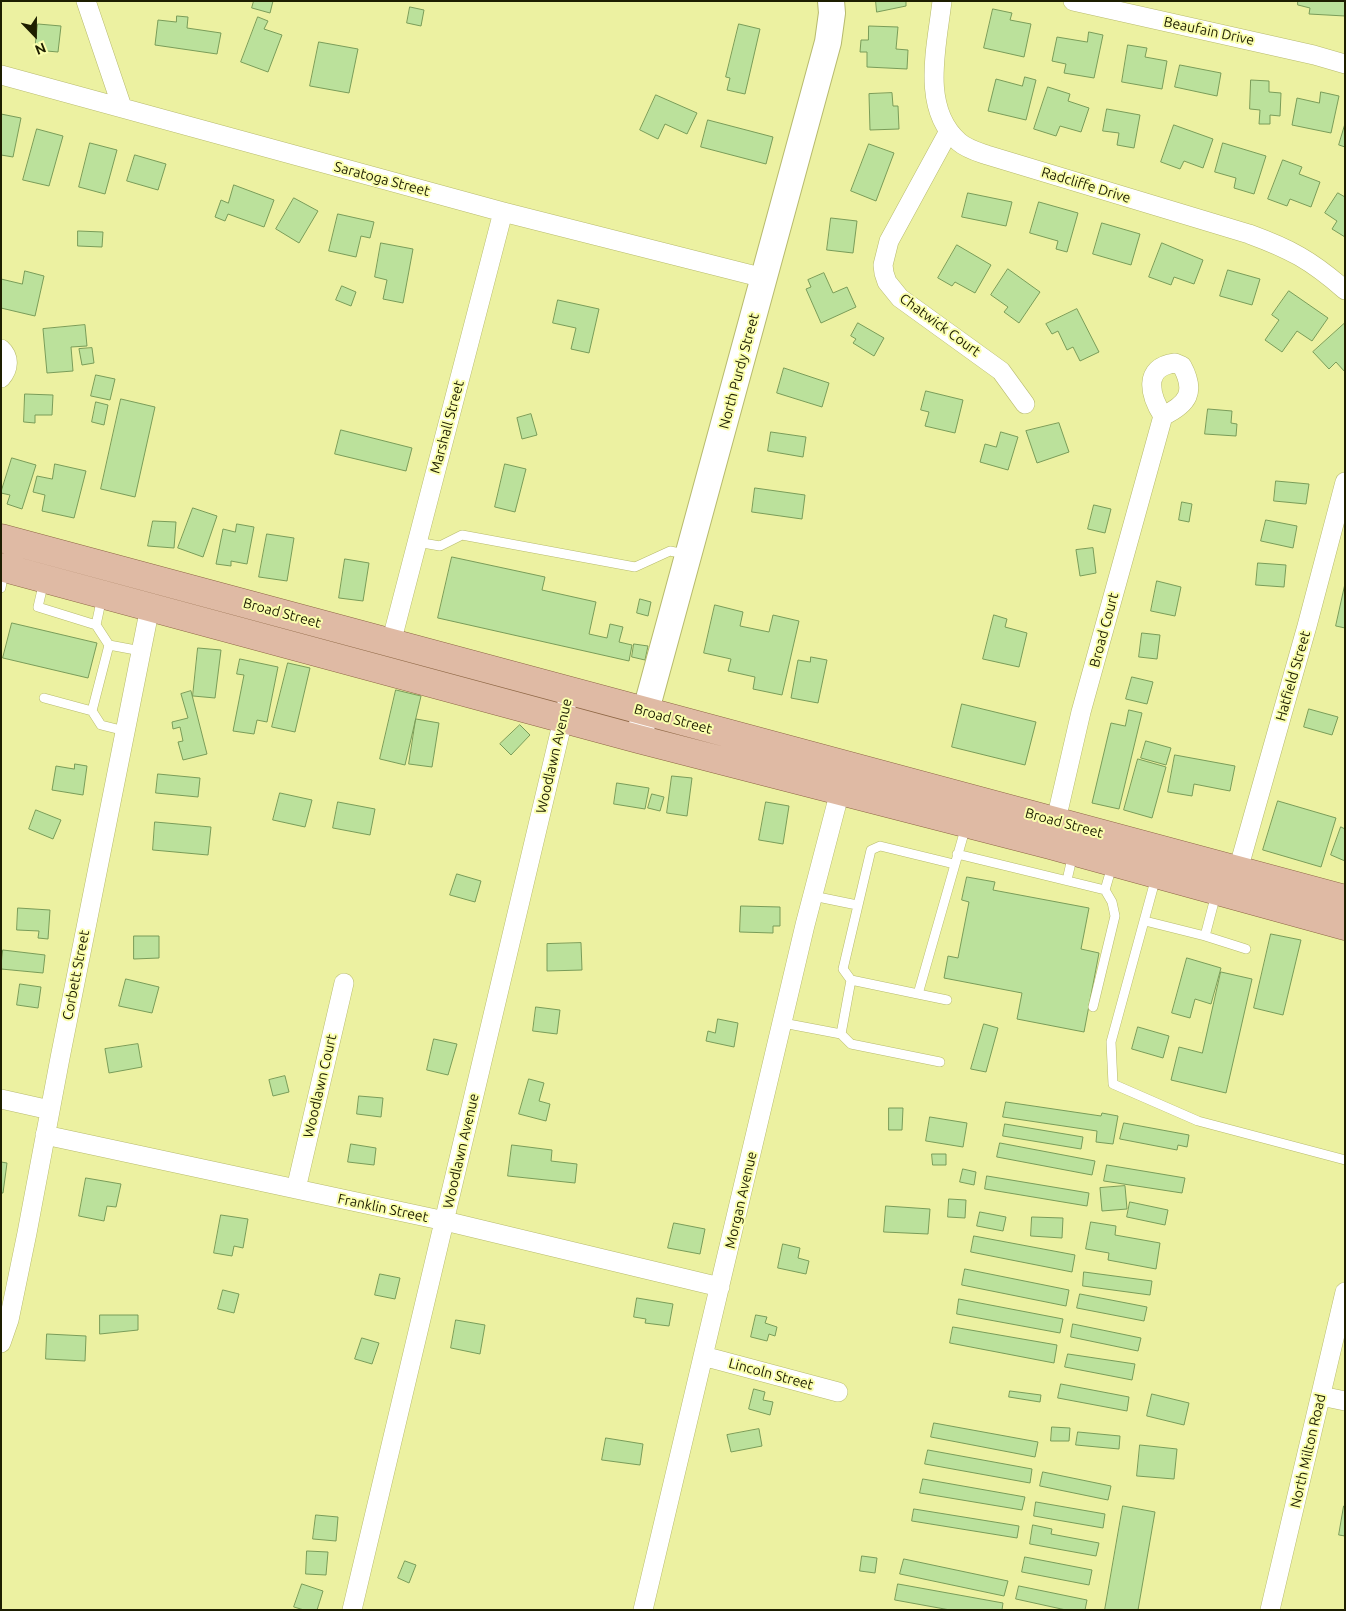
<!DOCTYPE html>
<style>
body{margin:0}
#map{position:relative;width:1346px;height:1611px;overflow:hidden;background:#ecf1a1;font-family:Ubuntu,sans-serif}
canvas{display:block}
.frame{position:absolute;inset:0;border:2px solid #1d1e00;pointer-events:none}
.north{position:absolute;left:10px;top:10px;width:50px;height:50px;-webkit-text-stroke:4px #fafeae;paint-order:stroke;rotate:158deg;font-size:14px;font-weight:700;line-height:20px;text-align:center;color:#1d1e00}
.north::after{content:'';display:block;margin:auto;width:18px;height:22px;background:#1d1e00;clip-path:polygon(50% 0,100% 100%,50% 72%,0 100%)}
</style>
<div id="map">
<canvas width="1346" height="1611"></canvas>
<div class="frame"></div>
<div class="north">N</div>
</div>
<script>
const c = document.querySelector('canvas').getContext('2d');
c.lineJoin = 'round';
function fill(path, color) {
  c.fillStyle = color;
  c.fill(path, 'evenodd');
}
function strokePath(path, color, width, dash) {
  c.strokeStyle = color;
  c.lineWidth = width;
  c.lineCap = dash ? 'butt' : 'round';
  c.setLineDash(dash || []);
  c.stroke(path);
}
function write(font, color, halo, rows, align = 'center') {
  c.font = font + ' Ubuntu,sans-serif';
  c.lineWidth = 4;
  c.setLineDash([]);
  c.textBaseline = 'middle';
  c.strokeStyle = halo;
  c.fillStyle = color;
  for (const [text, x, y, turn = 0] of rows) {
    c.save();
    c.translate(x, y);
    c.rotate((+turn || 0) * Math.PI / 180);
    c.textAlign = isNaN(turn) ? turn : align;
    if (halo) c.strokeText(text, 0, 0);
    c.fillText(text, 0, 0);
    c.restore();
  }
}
const building = new Path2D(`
 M254 1H273L270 13 252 8Z
 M876 1H906V6L877 12Z
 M1298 1H1345V16L1309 14 1310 8 1298 5Z
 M410 7 424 10 421 26 407 23Z
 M993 9 1012 13 1010 20 1031 24 1024 57 984 48Z
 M177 16 188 17 187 28 221 33 217 54 155 45 158 20 176 22Z
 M258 17 268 21 264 29 282 35 268 72 241 62Z
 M38 24 61 26 58 52 35 50Z
 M739 24 760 29 745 94 727 90 730 78 726 77Z
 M869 26 898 27 896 49 908 50 907 69 867 67V52H860L861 40H868Z
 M1089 32 1103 35 1094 78 1064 73 1066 64 1052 61 1057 37 1087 42Z
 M319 42 358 49 349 93 310 86Z
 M1128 45 1147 48 1145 57 1167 61 1162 89 1122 82Z
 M1180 65 1221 73 1217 96 1175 87Z
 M1025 77 1036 80 1026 120 988 111 996 79 1022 86Z
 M1251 80 1269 81V92L1281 93 1280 116 1270 115V124H1259L1260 110 1250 109Z
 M1048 87 1070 94 1068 101 1089 108 1081 132 1060 126 1056 136 1034 129Z
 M1321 92 1339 96 1331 133 1292 125 1297 98 1319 103Z
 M892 93 893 106H898L899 129 870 130 869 94Z
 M656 95 697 113 687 134 665 124 658 139 640 130Z
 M1107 109 1140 115 1134 148 1117 145 1119 133 1103 131Z
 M1 114 21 118 13 157 1 155Z
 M708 120 773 137 766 164 701 147Z
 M1345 124V147L1339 145Z
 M1174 125 1213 139 1203 168 1184 161 1180 169 1161 162Z
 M37 129 63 136 49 186 23 180Z
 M90 143 117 150 105 194 79 187Z
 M1223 143 1266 156 1254 194 1234 188 1236 178 1215 172Z
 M869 144 894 153 876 201 851 191Z
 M135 155 166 164 158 190 127 181Z
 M1283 160 1302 167 1299 174 1320 182 1311 207 1290 199 1287 206 1268 199Z
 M234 185 274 200 264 227 228 214 225 221 215 217 221 200 228 203Z
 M968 193 1012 202 1006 226 962 217Z
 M1338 193 1345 197V237L1332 229 1337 221 1325 213Z
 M294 198 318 211 299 243 276 229Z
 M1039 202 1078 213 1067 252 1056 249 1058 241 1030 233Z
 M338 214 374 222 370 238 361 236 356 257 329 251Z
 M831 218 857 221 853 253 827 250Z
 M1102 223 1140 234 1131 265 1093 254Z
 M78 231 103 232 102 247 78 246Z
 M381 243 413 249 403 303 383 299 387 280 375 277Z
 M1162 243 1203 260 1194 284 1174 277 1171 285 1149 277Z
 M957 245 991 265 975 293 955 282 952 286 938 278Z
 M1008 269 1040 292 1019 323 1004 312 1008 307 991 295Z
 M1228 270 1260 279 1252 305 1220 296Z
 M25 271 44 276 35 316 1 308V279L22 284Z
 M824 273 833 293 847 287 856 307 821 323 806 289 811 287 808 280Z
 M342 286 356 292 351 306 336 300Z
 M1289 291 1328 318 1312 341 1297 331 1282 352 1265 340 1279 320 1272 315Z
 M558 300 599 309 589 353 571 349 576 328 553 323Z
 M1077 309 1099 352 1080 361 1073 347 1067 350 1058 331 1052 334 1046 324Z
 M858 323 884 338 874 356 853 343 856 339 851 336Z
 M1345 323V372L1336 362 1329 369 1313 352Z
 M85 325 87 346 71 347 73 371 47 373 43 329Z
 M92 348 94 363 82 365 79 349Z
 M784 368 829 383 822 407 777 393Z
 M96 375 115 379 110 400 91 396Z
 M926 391 963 400 955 433 925 426 929 412 921 410Z
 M25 394 53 395 52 415H35V423L24 422Z
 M121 399 155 407 135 497 101 489Z
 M96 402 108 405 104 425 92 422Z
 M1208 409 1232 411 1231 423 1237 424 1236 436 1205 434Z
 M531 414 537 435 522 439 517 418Z
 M1059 423 1069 452 1037 463 1026 431Z
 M341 430 412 448 406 471 335 454Z
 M771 432 806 437 803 457 768 451Z
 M1001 432 1018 437 1008 470 980 462 985 444 996 447Z
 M12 458 36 465 22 509 7 504 10 495 1 493Z
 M55 464 86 471 74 518 42 511 45 495 33 492 37 476 52 479Z
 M505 464 526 469 515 512 495 507Z
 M1276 481 1309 484 1306 504 1274 501Z
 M755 488 805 495 802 519 752 512Z
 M1182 502 1192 504 1189 522 1179 520Z
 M1094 505 1111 509 1105 533 1088 529Z
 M193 508 217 516 203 557 178 548Z
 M1266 520 1297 526 1293 548 1261 541Z
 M153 521 176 522 174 548 148 546Z
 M237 524 254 527 247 564 231 561V566L216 564 223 529 235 532Z
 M267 534 294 538 287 581 259 577Z
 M1093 548 1096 573 1080 576 1076 550Z
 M452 557 545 577 542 590 596 602 589 634 607 638 610 624 623 627 619 642 632 645 629 661 438 618Z
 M345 559 369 563 363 601 339 598Z
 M1258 563 1286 565 1284 587 1256 585Z
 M1157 581 1181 587 1175 616 1151 611Z
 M1345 584V628L1336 626Z
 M640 599 651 602 648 616 637 613Z
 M715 605 743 612 740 626 769 632 773 615 799 621 782 695 753 689 755 677 728 671 731 659 704 653Z
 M994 615 1007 619 1005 627 1027 633 1019 667 983 659Z
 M12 623 97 643 88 678 3 658Z
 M1142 633 1160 635 1157 659 1139 657Z
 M634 644 648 646 645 660 632 657Z
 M198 648 221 650 215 698 193 696Z
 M811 657 827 660 818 703 791 698 798 660 810 662Z
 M240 659 278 667 267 722 257 720 254 734 233 731 244 675 237 674Z
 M288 663 310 668 295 732 272 727Z
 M1132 677 1153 682 1147 704 1126 699Z
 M396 690 421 696 405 765 380 759Z
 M191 691 207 754 183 760 178 742 183 741 180 727 173 729 172 722 188 718 181 694Z
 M962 704 1036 722 1025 765 952 747Z
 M1309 709 1338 717 1332 735 1304 727Z
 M1129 710 1142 713 1119 809 1092 803 1111 723 1125 726Z
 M416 719 439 723 432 767 409 764Z
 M520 725 530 735 511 755 500 744Z
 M1146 741 1171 748 1166 765 1141 758Z
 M1175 755 1235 766 1230 791 1194 784 1192 796 1168 792Z
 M1138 759 1166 767 1152 818 1124 810Z
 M75 764 87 766 83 795 52 790 56 766 74 769Z
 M158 774 200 778 198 797 156 793Z
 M672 776 692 778 687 816 667 813Z
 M617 783 649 788 645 809 614 804Z
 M280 793 312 800 305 827 273 820Z
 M652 794 664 797 660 811 648 808Z
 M1278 801 1336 818 1321 867 1263 850Z
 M338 802 375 809 370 835 333 828Z
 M766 802 789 806 783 844 759 840Z
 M36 810 61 820 53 839 29 829Z
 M155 822 211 827 208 855 153 850Z
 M1341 827 1345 829V861L1331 855Z
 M457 874 481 881 475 902 450 895Z
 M967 877 995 882 993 890 1089 908 1081 949 1099 953 1084 1032 1017 1019 1022 993 944 978 948 956 958 958 969 902 962 900Z
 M741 906 780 907V926H773V933L740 932Z
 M18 908 50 910 48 939 38 938 39 931 17 930Z
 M1271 934 1301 940 1283 1015 1254 1008Z
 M134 936H159V958L134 959Z
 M581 943 582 970 547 971V944Z
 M3 950 45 955 43 973 1 969Z
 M1187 958 1221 968 1211 1004 1195 999 1190 1018 1172 1013Z
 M1221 972 1252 979 1226 1093 1171 1080 1179 1047 1202 1053Z
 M126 979 159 987 152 1013 119 1006Z
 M20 984 41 987 38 1008 17 1005Z
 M536 1007 560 1010 557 1034 533 1031Z
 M718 1019 738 1023 734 1047 706 1041 708 1031 715 1033Z
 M984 1024 998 1028 986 1072 971 1069Z
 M1138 1027 1169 1036 1163 1058 1132 1049Z
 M434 1039 457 1044 448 1075 427 1070Z
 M138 1044 142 1067 109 1073 105 1049Z
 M285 1076 289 1092 273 1096 269 1080Z
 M529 1079 544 1083 539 1101 550 1104 546 1121 519 1114Z
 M359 1096 383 1098 381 1117 357 1114Z
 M1006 1102 1101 1116 1102 1113 1118 1116 1113 1144 1096 1142 1097 1131 1003 1117Z
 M889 1108H903L902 1130H889Z
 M930 1117 967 1123 963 1147 926 1141Z
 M1124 1123 1189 1135 1187 1147 1178 1145 1177 1150 1120 1139Z
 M1005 1124 1083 1137 1081 1149 1003 1136Z
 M1000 1143 1095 1161 1092 1175 997 1157Z
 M351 1144 376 1148 374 1165 348 1162Z
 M512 1145 552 1150 551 1161 577 1164 575 1183 508 1176Z
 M932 1154H946V1165H933Z
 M1 1162 7 1163 3 1193H1Z
 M1107 1165 1185 1178 1182 1193 1104 1181Z
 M963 1169 976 1172 974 1185 960 1182Z
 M987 1176 1089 1193 1087 1206 985 1189Z
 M86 1178 121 1184 116 1207 107 1206 104 1221 79 1216Z
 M1125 1186 1127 1209 1102 1211 1100 1188Z
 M949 1199 966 1200 965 1218 948 1217Z
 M1130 1202 1168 1210 1165 1225 1127 1217Z
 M886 1206 930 1209 928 1234 884 1232Z
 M980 1212 1006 1217 1003 1231 977 1226Z
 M221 1215 248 1219 243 1248 234 1246 232 1256 214 1253Z
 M1032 1217 1063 1218 1062 1238 1031 1236Z
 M1091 1222 1116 1226 1115 1235 1160 1243 1156 1269 1108 1260 1109 1253 1086 1249Z
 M674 1223 705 1229 700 1254 668 1248Z
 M974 1236 1075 1255 1072 1272 971 1252Z
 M783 1244 800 1248 798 1258 809 1261 806 1274 778 1268Z
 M965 1269 1069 1290 1066 1306 962 1285Z
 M1084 1272 1152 1281 1150 1295 1083 1286Z
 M380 1274 400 1278 395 1299 375 1295Z
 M223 1290 239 1294 234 1313 218 1309Z
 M1080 1294 1147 1307 1144 1321 1077 1308Z
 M637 1298 673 1304 669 1326 645 1323 646 1319 634 1317Z
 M959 1299 1063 1319 1060 1333 957 1314Z
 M100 1315H138V1330L100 1334Z
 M756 1315 767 1317 765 1323 777 1327 775 1336 769 1334 767 1341 751 1337Z
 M456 1320 485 1325 480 1354 451 1348Z
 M1073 1324 1141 1338 1138 1351 1071 1337Z
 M953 1327 1057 1345 1054 1363 950 1343Z
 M47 1334 86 1336 85 1361 46 1359Z
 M362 1338 379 1343 372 1364 355 1359Z
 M1068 1354 1135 1364 1132 1380 1065 1367Z
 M1061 1384 1129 1397 1127 1411 1058 1398Z
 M754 1389 765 1392 763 1400 773 1402 770 1415 749 1409Z
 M1010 1391 1041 1395 1040 1402 1009 1397Z
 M1152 1394 1189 1403 1184 1425 1147 1416Z
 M934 1423 1038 1442 1035 1457 931 1437Z
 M1052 1427 1070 1428 1069 1441H1051Z
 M759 1429 762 1446 731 1452 727 1435Z
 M1078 1432 1120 1436 1119 1449 1076 1445Z
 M606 1438 643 1444 640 1465 602 1460Z
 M1140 1445 1177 1449 1174 1479 1137 1476Z
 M928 1450 1032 1469 1030 1483 925 1464Z
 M1043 1472 1111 1486 1108 1500 1040 1486Z
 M923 1479 1025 1497 1022 1510 920 1493Z
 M1036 1502 1105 1514 1103 1528 1034 1516Z
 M1123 1506 1155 1512 1138 1610H1105Z
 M1344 1506H1345V1536L1339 1535Z
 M914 1509 1019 1526 1017 1538 912 1521Z
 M316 1515 338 1517 336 1541 313 1539Z
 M1033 1525 1052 1529 1051 1534 1099 1543 1096 1556 1030 1544Z
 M307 1551 328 1552 326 1575 306 1574Z
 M862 1556 877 1558 875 1573 860 1571Z
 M1025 1557 1092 1570 1089 1585 1022 1572Z
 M904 1559 1008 1581 1004 1596 900 1574Z
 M405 1561 416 1565 409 1583 398 1578Z
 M302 1584 323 1591 317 1610H304L294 1607Z
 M898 1584 1003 1603 1002 1610H950L895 1600Z
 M1019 1586 1087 1600 1085 1610H1066L1016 1599Z`);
fill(building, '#bbe19b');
strokePath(building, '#799c59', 1);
const lane = new Path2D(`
 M417 542 440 546 462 535 635 567 670 551 685 554
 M44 581 38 607 96 625 102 597
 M1 588 4 571
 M96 625 109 645 141 651
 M44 698 92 711 109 645
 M92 711 101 725 125 731
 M957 854 1105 890 1112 902 1115 916 1093 1007
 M1156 877 1111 1042 1113 1084 1198 1121 1345 1160
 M1067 880 1073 854
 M1105 890 1112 866
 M1216 894 1205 936 1246 949
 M813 896 857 905
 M1145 921 1205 936
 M851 980 843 969 871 850 880 846 954 864
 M918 994 947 1000
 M783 1023 841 1034
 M940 1062 851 1044 841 1034 851 980 918 994 966 826`);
const street = new Path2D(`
 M86 1 122 107
 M942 1C937 46 920 108 959 142 967 149 978 152 987 155L1249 234C1290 249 1311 260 1345 290
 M1073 1 1314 55 1345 64
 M1 75 503 212 764 278
 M949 131 889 241 883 265 884 273 887 282 900 298 1001 371 1025 404
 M1 349C10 357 9 369 1 378
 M1175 363 1182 366C1196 392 1188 404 1163 416 1150 396 1142 367 1175 363Z
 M391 643 503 212
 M1053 833 1081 712 1163 416
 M1238 870 1307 626 1345 482
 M1 1099 50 1110
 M45 1135 445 1221 720 1287
 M296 1189 344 983
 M1 1343 9 1320 27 1233 60 1058 150 607
 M703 1356 838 1392
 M1321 1396 1345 1401
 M352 1610 566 707
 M643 1610 805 925 840 791
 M1270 1610 1345 1292`);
const secondary = new Path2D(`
 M640 732 828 42 832 13 831 1`);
const primary = new Path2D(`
 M1 538 1345 899
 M1 567 638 739 1050 845 1345 926`);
strokePath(lane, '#b7ba6d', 10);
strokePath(street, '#b7ba6d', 20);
strokePath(secondary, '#b7ba6d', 28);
strokePath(primary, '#8d6644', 29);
strokePath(lane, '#fff', 9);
strokePath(street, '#fff', 19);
strokePath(secondary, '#fff', 26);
strokePath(primary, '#dfbaa4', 28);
write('14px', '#1d1e00', '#fafeae', [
 ["Beaufain Drive",1209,31,12],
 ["Saratoga Street",382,179,15],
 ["Radcliffe Drive",1086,185,17],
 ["Chatwick Court",940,325,36],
 ["North Purdy Street",739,371,-75],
 ["Marshall Street",447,427,-75],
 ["Broad Street",282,613,15],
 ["Broad Court",1104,630,-75],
 ["Hatfield Street",1293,676,-74],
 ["Broad Street",673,719,15],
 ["Woodlawn Avenue",554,756,-77],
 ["Broad Street",1064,823,15],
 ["Corbett Street",76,975,-79],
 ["Woodlawn Court",320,1086,-77],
 ["Woodlawn Avenue",461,1151,-77],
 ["Morgan Avenue",741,1200,-77],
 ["Franklin Street",383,1208,12],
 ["Lincoln Street",771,1374,15],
 ["North Milton Road",1308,1451,-77]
]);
</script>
